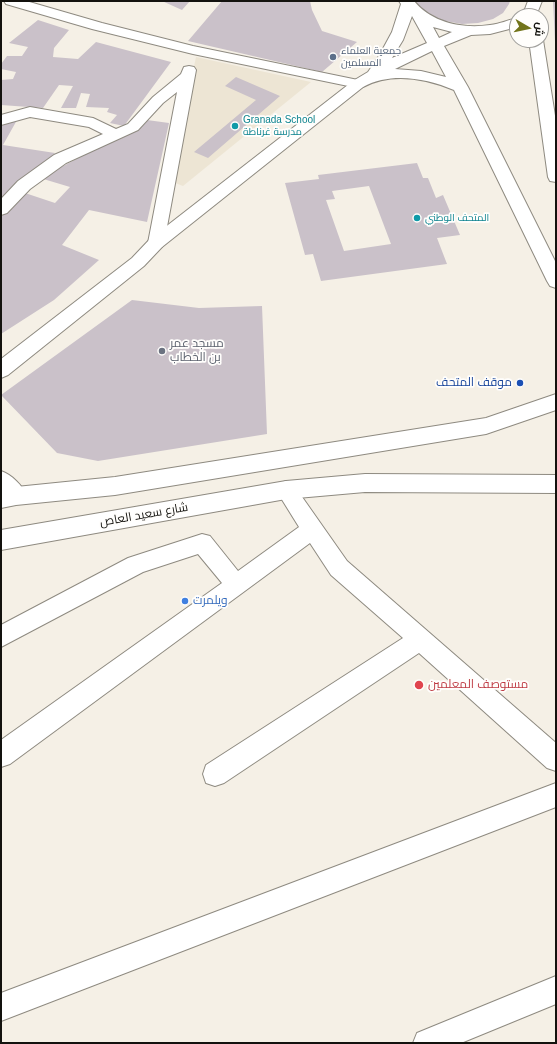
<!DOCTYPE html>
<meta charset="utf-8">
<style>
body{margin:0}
#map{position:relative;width:557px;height:1044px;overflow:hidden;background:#f5f0e6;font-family:Arial,Cairo,sans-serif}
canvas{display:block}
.frame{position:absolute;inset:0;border:2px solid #13120e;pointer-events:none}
.north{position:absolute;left:509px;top:8px;width:40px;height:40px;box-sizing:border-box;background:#fffefc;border:1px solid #a1a09d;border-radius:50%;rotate:99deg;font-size:11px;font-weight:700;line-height:16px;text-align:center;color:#13120e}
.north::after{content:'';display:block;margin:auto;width:14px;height:18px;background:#72741b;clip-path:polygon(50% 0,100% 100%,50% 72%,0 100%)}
</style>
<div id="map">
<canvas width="557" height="1044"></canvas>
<div class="frame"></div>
<div class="north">ش</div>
</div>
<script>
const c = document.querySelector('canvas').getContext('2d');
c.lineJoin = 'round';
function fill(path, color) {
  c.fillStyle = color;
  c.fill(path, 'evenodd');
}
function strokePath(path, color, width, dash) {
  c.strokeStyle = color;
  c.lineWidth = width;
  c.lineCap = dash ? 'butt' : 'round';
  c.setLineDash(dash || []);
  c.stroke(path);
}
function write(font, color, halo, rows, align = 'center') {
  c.font = font + ' Arial,Cairo,sans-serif';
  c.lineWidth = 3.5;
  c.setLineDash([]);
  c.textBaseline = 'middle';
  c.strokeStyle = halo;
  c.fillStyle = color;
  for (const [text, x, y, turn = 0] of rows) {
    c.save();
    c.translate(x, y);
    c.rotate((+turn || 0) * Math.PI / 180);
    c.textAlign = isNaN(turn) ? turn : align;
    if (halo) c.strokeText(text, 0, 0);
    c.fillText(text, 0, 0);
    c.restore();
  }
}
fill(new Path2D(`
 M196 57 311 82 183 186 170 181Z`), '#ede5d4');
fill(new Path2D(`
 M162 1H190L182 10Z
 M222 1H310L312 10 322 31 357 42 322 72 188 41Z
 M413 1H510L509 4 503 13 493 19 478 23 462 24 445 21 431 16 419 9Z
 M553 1H556V42H555Z
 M38 20 69 30 54 48 53 57 78 59 96 42 171 62 124 126 110 123 117 115 107 112 109 108 86 107 90 94 81 93 76 108H61L73 86 59 85 43 108 1 105V80L13 79 16 72 1 69V64L7 56H22L28 47 9 43Z
 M236 77 280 96 208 158 194 152 256 100 225 86Z
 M17 120 3 145 55 153 1 203V126Z
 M147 120 169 123 147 222 89 210 62 245 99 260 54 300 1 334V217L25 193 55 203 70 187 40 178 125 134Z
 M417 163 423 178H428L436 198 443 195 460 235 437 238 447 264 321 281 313 254 305 255 285 183 319 179 318 175ZM369 186 391 244 344 251 326 200 335 199 332 191Z
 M132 300 199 308 262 306 267 434 98 461 57 453 1 395Z`), '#cac1c9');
const minor = new Path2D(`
 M4 1H26L102 23 193 46 358 80 363 81 365 84 363 87 358 88 193 54 92 29 6 4Z
 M189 66 194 67 196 70 164 243 162 247 156 249 150 247 148 243 177 92 163 103 138 130 66 163 30 189 7 213 1 215V199L18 181 54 155 103 134 89 127 30 117 1 125V115L30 107 93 118 116 129 128 124 153 97 181 74 184 67Z
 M286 481 293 484 347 561 556 743V771L547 768 419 653 224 783 215 786 206 783 203 774 206 765 403 638 331 575 310 543 10 764 1 767V740L222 583 198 554 143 572 1 647V625L128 558 202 534 210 536 238 571 299 527 276 490 279 484Z
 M556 783V807L1 1021V993Z
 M556 976V1004L461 1043H413L417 1033Z`);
const secondary = new Path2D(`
 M399 1H414C432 23 463 29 490 25 500 24 508 20 517 18V27L490 34 471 35 444 46 468 87 556 263V288L550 286 547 281 454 90C425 78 391 72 363 87L162 247 144 266 8 375 1 378V359L132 258 150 239 353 81 368 72 379 56 392 32 401 4ZM412 16 427 43 392 58 403 40ZM433 27 452 32 439 38ZM432 51 446 77 421 71 395 69Z
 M528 1H542L538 11 534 16H519L525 9Z
 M541 37 543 40 556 122V182L550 181 548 177 529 40H541Z
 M1 471C12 475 22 485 27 496L24 502C13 506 8 503 1 494Z`);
const primary = new Path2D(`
 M556 394V410L486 434 115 495 16 505 1 508V490L16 487 115 477 486 418Z
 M365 474 556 475V493L365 492 286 499 1 550V530L286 481Z`);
strokePath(minor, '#8e8a80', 2);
strokePath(secondary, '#8e8a80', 2);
strokePath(primary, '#8e8a80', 2);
fill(minor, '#fff');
fill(secondary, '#fff');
fill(primary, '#fff');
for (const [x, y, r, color] of [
 [333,57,4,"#5c6f8a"],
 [235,126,4,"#0f9aa8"],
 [417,218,4,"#0f9aa8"],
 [162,351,4,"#6b7280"],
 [520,383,4,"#1a4fb4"],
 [185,601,4,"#3f7fe0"],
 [419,685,5,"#e0444e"]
]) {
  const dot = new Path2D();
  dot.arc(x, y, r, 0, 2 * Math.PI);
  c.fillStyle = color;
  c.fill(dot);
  strokePath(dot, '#fffefc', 1.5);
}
write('10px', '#4e5e75', '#fffefc', [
 ["جمعية العلماء",341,51],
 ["المسلمين",341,63]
], 'left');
write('10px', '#0d838f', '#fffefc', [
 ["Granada School",243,120],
 ["مدرسة غرناطة",243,132],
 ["المتحف الوطني",425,218]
], 'left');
write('12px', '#5b616d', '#fffefc', [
 ["مسجد عمر",170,344],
 ["بن الخطاب",170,358]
], 'left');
write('12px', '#164399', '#fffefc', [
 ["موقف المتحف",512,383]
], 'right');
write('12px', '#13120e', '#fffefc', [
 ["شارع سعيد العاص",144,515,-10]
]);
write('12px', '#366cbe', '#fffefc', [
 ["ويلمرت",193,601]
], 'left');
write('12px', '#be3a42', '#fffefc', [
 ["مستوصف المعلمين",428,685]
], 'left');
</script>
